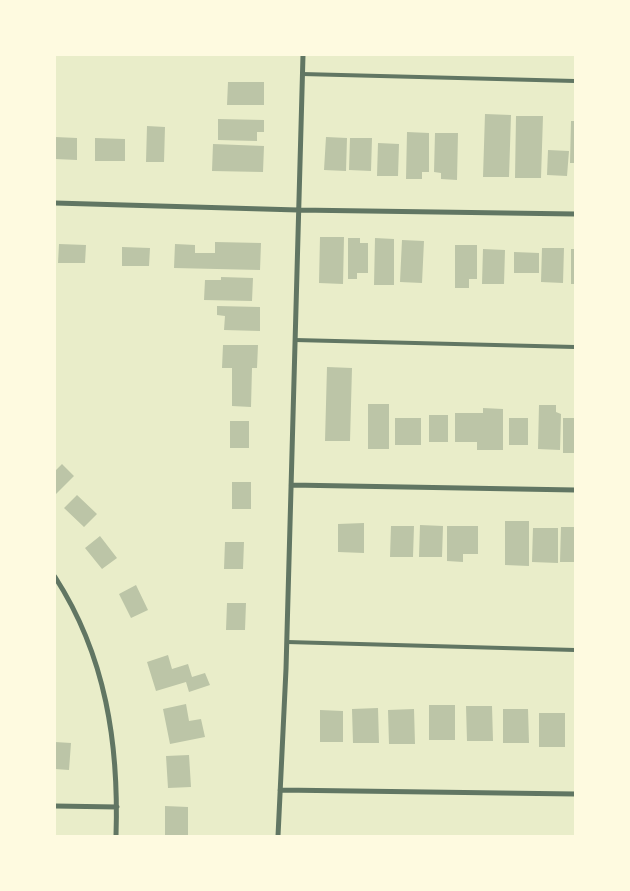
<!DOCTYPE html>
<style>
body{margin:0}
#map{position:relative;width:630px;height:891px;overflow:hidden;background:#e9edc9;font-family:Quicksand,sans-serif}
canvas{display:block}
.frame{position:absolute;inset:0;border:56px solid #fefae0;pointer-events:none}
</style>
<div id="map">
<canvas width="630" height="891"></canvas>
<div class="frame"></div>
</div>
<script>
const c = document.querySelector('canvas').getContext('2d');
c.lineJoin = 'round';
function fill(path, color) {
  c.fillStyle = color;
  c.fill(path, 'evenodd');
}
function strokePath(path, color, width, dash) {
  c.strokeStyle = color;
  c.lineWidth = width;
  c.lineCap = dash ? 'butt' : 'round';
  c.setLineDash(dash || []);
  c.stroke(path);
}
fill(new Path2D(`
 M228 82H264V105H227Z
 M485 114 511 115 509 177H483Z
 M516 116H543L541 178H515Z
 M218 119 264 120V132H257V141L218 140Z
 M571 121H575V163H570Z
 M147 126 165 127 164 162H146Z
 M407 132 429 133V172H422V179H406Z
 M435 133H458L457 180 441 179V173L434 172Z
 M55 137 77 138V160L55 159Z
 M326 137 347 138 346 171 324 170Z
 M95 138 125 139V161H95Z
 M350 138H372L371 171 349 170Z
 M378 143 399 144 398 176H377Z
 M213 144 264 146 263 172 212 171Z
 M548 150 569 151 567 176 547 175Z
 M320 237H344L343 284 319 283Z
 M348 238H360V243H368V273H357V279H348Z
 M375 238 394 239V285H374Z
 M402 240 424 241 422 283 400 282Z
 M215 242 261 243 260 270 174 268 175 244 195 245V253H215Z
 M59 244 86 245 85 263H58Z
 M455 245H477V279H469V288H455Z
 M122 247 150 248 149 266H122Z
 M542 248H564L563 283 541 282Z
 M483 249 505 250 504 284H482Z
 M571 249H575V284H571Z
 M514 252 539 253V273H514Z
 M221 277 253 278 252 301 204 300 205 280H221Z
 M217 306 260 307V331L224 330 225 316 217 315Z
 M223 345H258L257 368H252L251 407 232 406V368H222Z
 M327 367 352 368 350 441H325Z
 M368 404H389V449H368Z
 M539 405H556V412L561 414 560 450 538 449Z
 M483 408 503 409V450H477V442H455V413H483Z
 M429 415H448V442H429Z
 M395 418H421V445H395Z
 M509 418H528V445H509Z
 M563 418H575V453H563Z
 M230 421H249V448H230Z
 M62 464 74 476 55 495V468L56 470Z
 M232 482H251V509H232Z
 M77 495 97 514 84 527 64 508Z
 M505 521H529V566L505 565Z
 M364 523V553L338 552V524Z
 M420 525 443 526 442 557H419Z
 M391 526H414L413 557H390Z
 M447 526H478V554H463V562L447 561Z
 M561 527H575V562H560Z
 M533 528H558V563L532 562Z
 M100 536 117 558 102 569 85 548Z
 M225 542H244L243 569H224Z
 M136 585 148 610 131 618 119 594Z
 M227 603H246L245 630H226Z
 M168 655 172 669 188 664 192 677 205 673 210 685 189 692 186 682 156 691 147 662Z
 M186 704 189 721 201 719 205 737 170 744 163 709Z
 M429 705H455V740H429Z
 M466 706H492L493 741H467Z
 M378 708 379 743H353L352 709Z
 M414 709 415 744H389L388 710Z
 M503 709H528L529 743H503Z
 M320 710 343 711V742H320Z
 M539 713H565V747H539Z
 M55 742 71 743 69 770 55 769Z
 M189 755 191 787 168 788 166 756Z
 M165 806 188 807V836H165Z`), '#bcc5a7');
strokePath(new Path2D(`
 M302 74 575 81
 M295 340 575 347
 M287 642 575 650`), '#617663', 4);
strokePath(new Path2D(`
 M55 203 298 210 575 214
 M291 485 575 490
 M55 577C106 656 119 744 116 836
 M280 790 575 794
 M55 806 117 807
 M278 836 286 669 303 55`), '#617663', 5);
</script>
